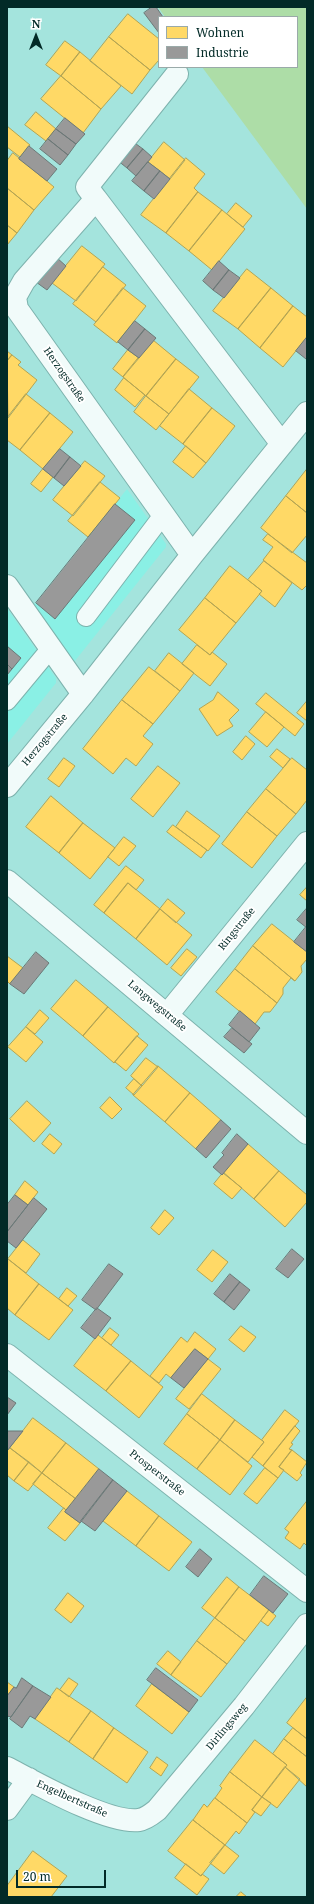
<!DOCTYPE html>
<meta charset="utf-8">
<style>
body{margin:0}
#map{position:relative;width:314px;height:1904px;overflow:hidden;background:#a4e4dd;font-family:"Noto Serif",serif}
canvas{display:block}
.frame{position:absolute;inset:0;border:8px solid #022a27;pointer-events:none}
.legend{position:absolute;left:158px;top:16px;width:140px;height:52px;box-sizing:border-box;background:#fff;border:1px solid #9aaaa9;margin:0;padding:5px 7px;list-style:none;font-size:12px;color:#022a27}
.legend li{display:flex;align-items:center;gap:8px;height:20px}
.legend b{width:20px;border:1px solid #9aaaa9}
.north{position:absolute;left:16px;top:16px;width:40px;height:40px;-webkit-text-stroke:3px #fff;paint-order:stroke;rotate:0deg;font-size:11px;font-weight:700;line-height:16px;text-align:center;color:#022a27}
.north::after{content:'';display:block;margin:auto;width:14px;height:18px;background:#022a27;clip-path:polygon(50% 0,100% 100%,50% 72%,0 100%)}
.scale{position:absolute;left:16px;top:1870px;width:90px;height:18px;box-sizing:border-box;border:2px solid #022a27;border-top:0;padding-left:5px;font-size:12px;line-height:14px;white-space:nowrap;color:#022a27;-webkit-text-stroke:3px #fff;paint-order:stroke}
</style>
<div id="map">
<canvas width="314" height="1904"></canvas>
<div class="frame"></div>
<ul class="legend">
<li><b style="height:11px;background:#ffd966"></b>Wohnen</li>
<li><b style="height:11px;background:#999"></b>Industrie</li>
</ul>
<div class="north">N</div>
<div class="scale">20 m</div>
</div>
<script>
const c = document.querySelector('canvas').getContext('2d');
c.lineJoin = 'round';
function fill(path, color) {
  c.fillStyle = color;
  c.fill(path, 'evenodd');
}
function strokePath(path, color, width, dash) {
  c.strokeStyle = color;
  c.lineWidth = width;
  c.lineCap = dash ? 'butt' : 'round';
  c.setLineDash(dash || []);
  c.stroke(path);
}
function write(font, color, halo, rows, align = 'center') {
  c.font = font + ' "Noto Serif",serif';
  c.lineWidth = 4;
  c.setLineDash([]);
  c.textBaseline = 'middle';
  c.strokeStyle = halo;
  c.fillStyle = color;
  for (const [text, x, y, turn = 0] of rows) {
    c.save();
    c.translate(x, y);
    c.rotate((+turn || 0) * Math.PI / 180);
    c.textAlign = isNaN(turn) ? turn : align;
    if (halo) c.strokeText(text, 0, 0);
    c.fillText(text, 0, 0);
    c.restore();
  }
}
fill(new Path2D(`
 M127 489 166 544V547L74 662 33 606Z
 M7 608 56 678V683L7 744Z`), '#8af0e5');
fill(new Path2D(`
 M158 7H307V209L202 67H297V17H165Z`), '#addda7');
const homes = new Path2D(`
 M128 14 159 39V60L150 70 109 37Z
 M109 37 150 70 132 94 90 61Z
 M65 41 80 52 61 76 46 65Z
 M80 52 121 86 101 109 61 76Z
 M61 76 101 109 83 133 41 99Z
 M36 112 56 129 46 141 25 125Z
 M7 126 30 145 20 157 7 147Z
 M164 142 185 160 170 179 148 162Z
 M13 153 54 187 34 210 7 188V161Z
 M186 158 205 174 194 188 198 192 166 233 141 215Z
 M7 188 34 210 17 233 7 225Z
 M198 192 222 210 189 251 166 233Z
 M236 203 252 216 243 227 227 214Z
 M222 210 245 229 212 270 189 251Z
 M7 225 17 233 7 245Z
 M82 246 105 264 76 301 52 283Z
 M103 267 126 285 96 322 73 304Z
 M247 269 271 288 238 329 213 311Z
 M123 288 146 306 117 343 94 325Z
 M271 288 293 306 260 348 238 329Z
 M293 306 307 317V337L283 367 260 348Z
 M153 340 176 359 146 396 123 377Z
 M128 350 139 358 123 377 113 369Z
 M7 351 12 355 7 361Z
 M12 355 21 362 18 365 37 380 8 418 7 361Z
 M176 359 199 377 169 414 146 396Z
 M124 378 145 395 135 407 115 390Z
 M189 389 212 408 183 444 160 426Z
 M26 394 50 413 20 450 7 440V418Z
 M146 396 169 414 156 430 134 412Z
 M212 408 235 426 206 463 183 444Z
 M50 413 73 432 43 469 20 450Z
 M186 446 206 463 193 478 173 462Z
 M85 461 105 476 73 516 53 500Z
 M43 469 53 477 41 492 31 484Z
 M307 469V513L286 496Z
 M100 482 120 498 88 537 68 521Z
 M286 496 307 513V535L292 553 261 528Z
 M268 534 307 563V585L302 590 263 560 273 547 263 540Z
 M264 561 292 583 275 607 259 594 262 591 248 580Z
 M230 566 262 591 236 623 205 598Z
 M205 598 236 623 210 655 179 630Z
 M197 645 210 655 212 652 227 664 210 686 182 664Z
 M169 653 194 673 180 691 155 671Z
 M149 667 180 691 153 724 122 700Z
 M218 692 239 710 229 720 233 726 217 736 199 709 213 700Z
 M266 693 304 724 295 736 256 704Z
 M122 700 153 724 143 736 153 744 136 766 126 758 113 774 83 749Z
 M307 701V721L297 713Z
 M266 712 284 727 267 747 249 732Z
 M246 736 255 744 242 760 233 752Z
 M277 749 290 759 283 768 270 757Z
 M64 758 75 766 59 787 48 779Z
 M292 758 307 770V800L296 814 266 789Z
 M158 766 180 783 153 817 131 799Z
 M266 789 296 814 277 836 247 812Z
 M51 796 83 823 59 853 26 827Z
 M187 811 220 836 208 851 176 827Z
 M247 812 277 836 252 868 222 844Z
 M83 823 115 848 90 879 59 853Z
 M173 825 207 850 201 858 167 832Z
 M124 837 136 846 119 866 108 857Z
 M126 866 144 880 136 890 128 883 104 913 94 905Z
 M128 883 160 909 136 939 104 913Z
 M307 887V901L300 895Z
 M168 899 185 913 176 923 160 909Z
 M160 909 192 935 167 965 136 939Z
 M272 924 307 952V959L301 966 302 972 295 981 253 946Z
 M253 946 295 981 291 978 283 988V994L277 1003 235 969Z
 M187 949 197 957 181 976 171 968Z
 M7 956 23 968 10 984 7 981Z
 M235 969 277 1003 270 1012H264L255 1024 216 992Z
 M76 980 108 1007 83 1036 51 1009Z
 M108 1007 139 1034 114 1063 83 1036Z
 M40 1010 49 1018 35 1034 26 1027Z
 M26 1027 43 1042 26 1062 8 1047Z
 M137 1036 148 1045 126 1071 115 1062Z
 M146 1058 158 1067 142 1086 131 1076Z
 M158 1066 190 1093 165 1122 133 1095Z
 M134 1079 142 1086 134 1095 126 1088Z
 M190 1093 221 1120 196 1149 165 1122Z
 M110 1097 122 1109 112 1119 100 1108Z
 M27 1101 51 1123 34 1142 10 1119Z
 M50 1134 62 1144 54 1154 42 1144Z
 M248 1144 279 1171 254 1199 223 1172Z
 M279 1171 307 1195V1202L285 1227 254 1199Z
 M223 1173 242 1188 232 1199 214 1184Z
 M25 1181 38 1192 28 1205 15 1195Z
 M165 1210 174 1218 159 1235 151 1228Z
 M23 1240 40 1254 26 1273 8 1259Z
 M213 1250 228 1262 212 1282 197 1270Z
 M8 1259 39 1284 15 1315 7 1308Z
 M39 1284 73 1310 49 1340 15 1315Z
 M67 1288 77 1296 68 1306 59 1299Z
 M241 1326 256 1337 244 1352 229 1340Z
 M110 1328 119 1335 111 1345 102 1338Z
 M195 1332 216 1349 208 1359 195 1349 171 1378 166 1374 159 1383 150 1376 181 1337 187 1342Z
 M98 1335 131 1361 106 1391 74 1366Z
 M208 1359 221 1369 189 1409 176 1399Z
 M131 1361 163 1387 139 1418 106 1391Z
 M202 1394 235 1420 220 1440 187 1414Z
 M285 1410 299 1421 263 1466 252 1457 264 1442 262 1440Z
 M187 1414 220 1440 197 1469 164 1444Z
 M33 1418 66 1443 42 1473 10 1448Z
 M235 1420 264 1442 248 1462 220 1440Z
 M295 1426 300 1431 291 1443 293 1444 289 1449 292 1450 279 1467 284 1470 278 1478 263 1466Z
 M220 1440 252 1466 230 1495 197 1469Z
 M66 1443 99 1469 76 1499 42 1473Z
 M10 1448 29 1462 14 1481 7 1475V1451Z
 M292 1450 307 1462 300 1473 302 1475 297 1481 279 1467Z
 M29 1462 42 1473 28 1491 14 1481Z
 M265 1468 278 1478 257 1504 244 1494Z
 M42 1473 76 1499 66 1510 33 1484Z
 M127 1491 159 1516 136 1546 103 1521Z
 M307 1501V1546L304 1543 300 1549 285 1538 289 1532 285 1529Z
 M64 1508 66 1510 65 1512 80 1523 65 1541 48 1528Z
 M159 1516 192 1542 169 1571 136 1546Z
 M227 1577 239 1587 215 1618 202 1608Z
 M239 1587 269 1610 245 1641 215 1618Z
 M68 1593 84 1606 71 1623 55 1610Z
 M269 1610 276 1616 268 1626 261 1621Z
 M215 1618 245 1641 227 1664 197 1641Z
 M197 1641 227 1664 201 1697 171 1675Z
 M168 1651 181 1662 171 1675 157 1664Z
 M69 1678 78 1684 69 1697 60 1690Z
 M7 1682 14 1687 7 1696Z
 M152 1684 189 1712 172 1734 136 1706Z
 M57 1688 91 1711 69 1742 35 1719Z
 M307 1697V1739L287 1723Z
 M91 1711 114 1728 93 1759 69 1742Z
 M114 1728 148 1752 127 1783 93 1759Z
 M293 1728 307 1739V1757L284 1739Z
 M284 1739 307 1757V1787L285 1767 287 1765 273 1754Z
 M255 1740 287 1765 262 1797 230 1772Z
 M157 1757 168 1765 161 1776 150 1768Z
 M285 1767 300 1779 277 1808 262 1797Z
 M230 1772 262 1797 252 1810 255 1812 247 1823 215 1798 222 1788 220 1786Z
 M262 1797 271 1803 261 1816 252 1810Z
 M215 1798 247 1823 239 1834 236 1831 225 1845 193 1820 204 1804 207 1807Z
 M193 1820 225 1845 201 1876 168 1851Z
 M225 1845 239 1856 224 1874 210 1863Z
 M33 1851 67 1876 51 1897H7V1886Z
 M186 1864 201 1876 202 1874 209 1879 197 1895 175 1878Z
 M241 1892 247 1897H236Z`);
fill(homes, '#ffd966');
strokePath(homes, '#b3a453', 1);
const industry = new Path2D(`
 M152 7H156L163 17H159V33L144 13Z
 M65 118 85 134 76 144 56 129Z
 M56 129 76 144 68 155 48 139Z
 M48 139 68 155 60 165 40 149Z
 M132 141 143 149 127 168 117 160Z
 M29 146 57 169 47 181 19 159Z
 M143 149 152 157 136 176 127 168Z
 M148 162 160 171 144 191 132 181Z
 M160 171 170 179 154 199 144 191Z
 M56 257 66 266 47 290 36 282Z
 M219 261 229 270 213 290 203 281Z
 M229 270 240 278 224 298 213 290Z
 M135 321 145 329 128 350 118 342Z
 M145 329 156 338 139 358 128 350Z
 M307 337V358L306 359 296 351Z
 M60 449 70 457 54 478 43 469Z
 M70 457 81 466 64 486 54 478Z
 M115 504 135 520 55 619 36 603Z
 M7 646 21 658 12 669 7 664Z
 M7 664 12 669 7 675Z
 M307 908V928L297 920Z
 M306 927 307 928V952L294 942Z
 M36 952 49 963 24 994 10 984Z
 M240 1011 260 1028 249 1042 229 1025Z
 M232 1028 252 1044 244 1053 224 1037Z
 M221 1120 231 1129 206 1158 196 1149Z
 M237 1134 248 1144 222 1175 213 1167 224 1155 222 1153Z
 M15 1195 28 1205 7 1232V1205Z
 M34 1198 47 1209 16 1248 7 1241V1232Z
 M292 1249 304 1259 288 1278 276 1269Z
 M109 1264 123 1274 96 1310 82 1300Z
 M230 1274 240 1282 224 1302 214 1294Z
 M240 1282 250 1290 234 1310 224 1302Z
 M97 1308 111 1318 95 1339 81 1328Z
 M195 1349 208 1359 184 1388 171 1378Z
 M7 1397 16 1403 7 1415Z
 M7 1431H23L7 1451Z
 M99 1469 113 1480 80 1523 65 1512Z
 M113 1480 127 1491 95 1531 81 1521Z
 M200 1549 212 1559 198 1577 186 1567Z
 M264 1576 288 1594 273 1613 250 1595Z
 M156 1668 198 1700 189 1712 147 1680Z
 M22 1678 33 1686 11 1717 7 1716V1696L14 1687 16 1688Z
 M33 1686 51 1697 35 1719 30 1716 22 1728 10 1719Z`);
fill(industry, '#999');
strokePath(industry, '#6c7877', 1);
const lane = new Path2D(`
 M86 617 163 515
 M7 701 51 648`);
const street = new Path2D(`
 M177 74 87 187 96 199 24 281 15 297 17 309 192 555
 M96 199 282 444
 M7 586 83 694
 M7 786 83 694 192 555 307 413
 M7 881 307 1133
 M167 1015 307 843
 M7 1355 307 1591
 M7 1768C36 1783 108 1824 139 1820 146 1819 152 1814 157 1810L244 1706 307 1625
 M7 1809 29 1779`);
strokePath(lane, '#7db2ad', 20);
strokePath(street, '#7db2ad', 24);
strokePath(lane, '#f1fbfa', 18);
strokePath(street, '#f1fbfa', 22);
write('10px', '#022a27', '#fff', [
 ["Herzogstraße",64,375,55],
 ["Herzogstraße",45,740,-50],
 ["Ringstraße",237,929,-51],
 ["Langwegstraße",157,1006,40],
 ["Prosperstraße",157,1473,38],
 ["Dirlingsweg",227,1727,-50],
 ["Engelbertstraße",72,1799,24]
]);
</script>
